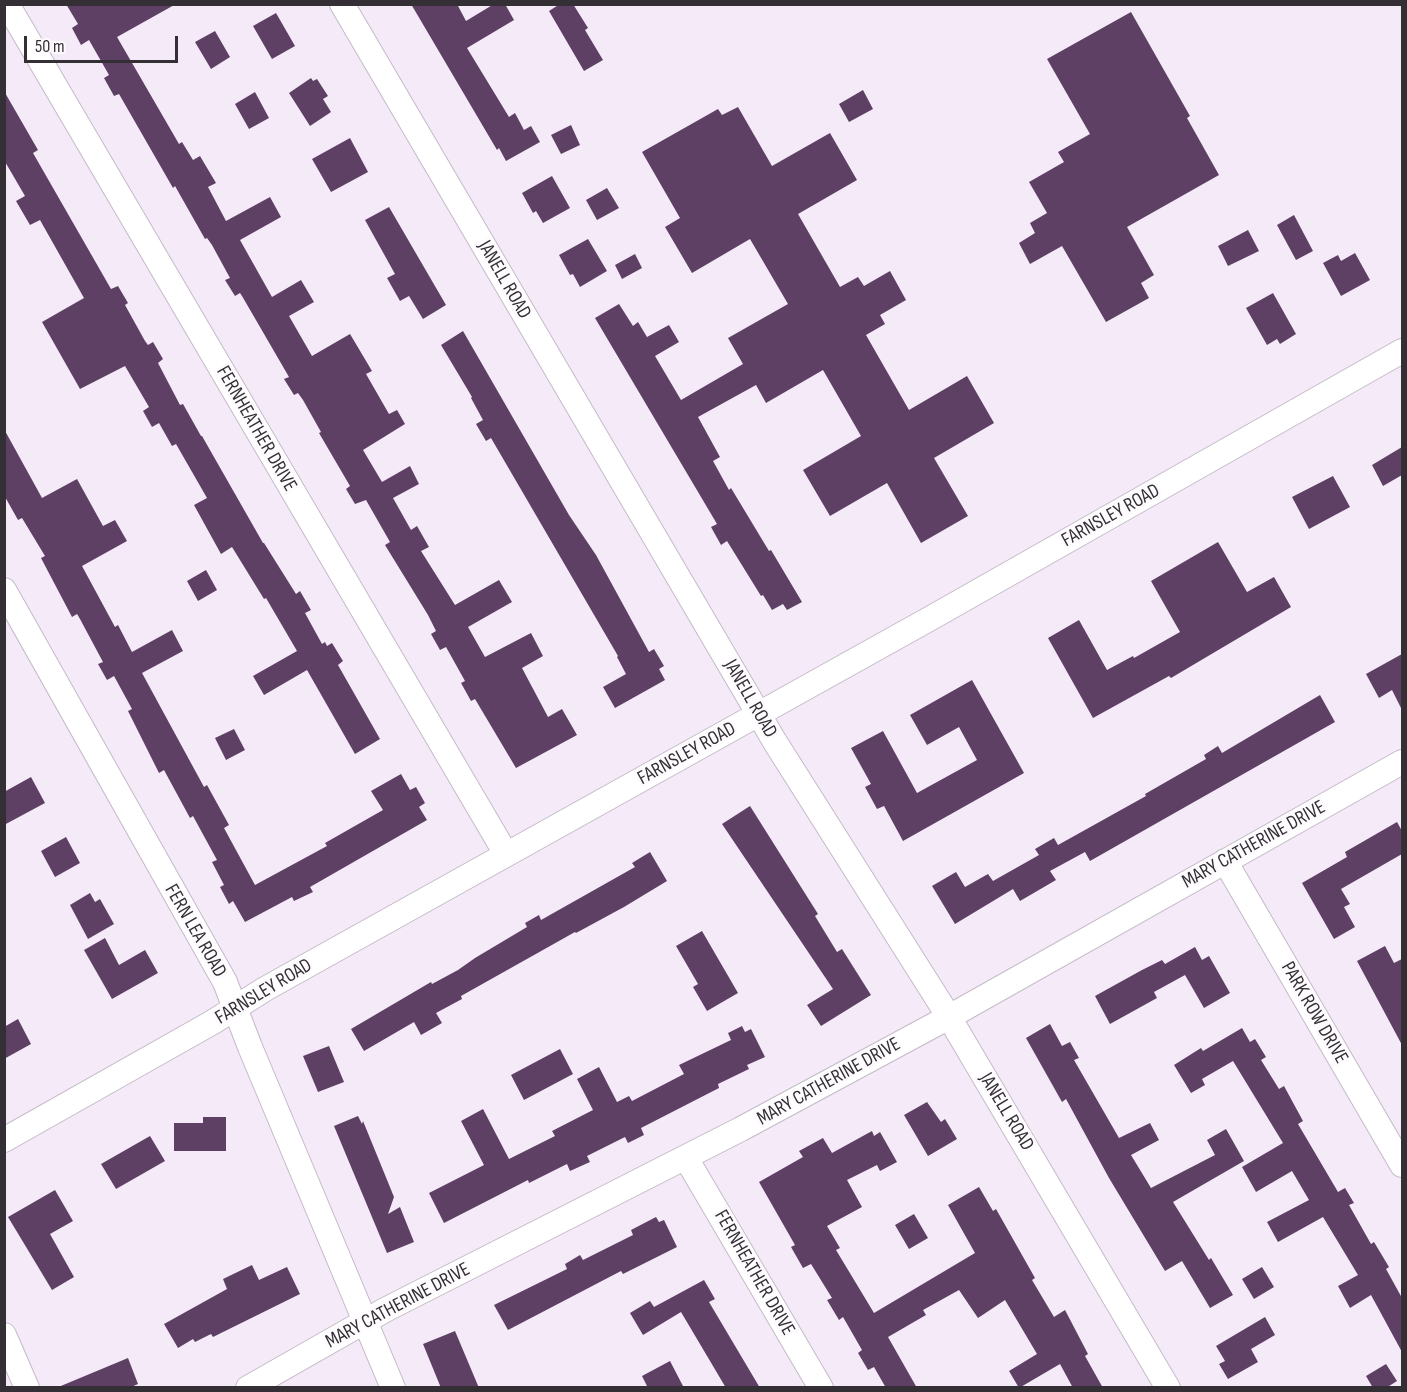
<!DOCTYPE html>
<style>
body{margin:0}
#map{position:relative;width:1407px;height:1392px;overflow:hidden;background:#f5eaf8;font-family:"Sofia Sans Condensed",sans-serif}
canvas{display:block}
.frame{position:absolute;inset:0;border:6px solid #342f35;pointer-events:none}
.scale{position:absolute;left:24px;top:36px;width:154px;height:27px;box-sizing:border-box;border:3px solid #342f35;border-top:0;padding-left:8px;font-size:18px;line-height:21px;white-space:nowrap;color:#342f35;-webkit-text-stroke:4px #fdfbfe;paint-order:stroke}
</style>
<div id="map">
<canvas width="1407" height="1392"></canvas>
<div class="frame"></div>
<div class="scale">50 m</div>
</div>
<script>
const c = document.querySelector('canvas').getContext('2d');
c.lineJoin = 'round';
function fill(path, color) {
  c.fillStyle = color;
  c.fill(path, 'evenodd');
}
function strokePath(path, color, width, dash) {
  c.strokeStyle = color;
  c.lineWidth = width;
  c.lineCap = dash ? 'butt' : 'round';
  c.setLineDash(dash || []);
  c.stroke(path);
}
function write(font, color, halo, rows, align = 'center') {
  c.font = font + ' "Sofia Sans Condensed",sans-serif';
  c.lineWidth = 6;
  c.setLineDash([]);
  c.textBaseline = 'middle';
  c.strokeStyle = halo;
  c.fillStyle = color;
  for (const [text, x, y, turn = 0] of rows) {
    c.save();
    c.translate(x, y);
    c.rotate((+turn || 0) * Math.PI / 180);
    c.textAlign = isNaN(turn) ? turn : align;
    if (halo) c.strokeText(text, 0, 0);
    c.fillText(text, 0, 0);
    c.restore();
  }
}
fill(new Path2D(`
 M66 4H176L117 37 179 144 182 142 193 160 200 156 216 183 208 187 226 221 270 197 281 217 240 240 272 297 301 280 314 302 289 316 312 356 350 334 372 371 366 374 389 414 397 410 405 424 363 450 382 482 410 466 419 484 393 498 411 530 417 526 429 547 421 551 455 605 499 580 512 602 468 627 485 657 531 633 543 656 522 668 548 717 562 709 577 735 516 768 475 699 471 701 461 683 465 681 446 647 440 650 431 634 436 631 428 615 385 545 390 542 366 500 355 504 346 489 350 486 319 433 321 432 303 400 298 393 294 395 284 379 289 377 242 296 240 293 235 296 225 280 230 278 212 245 207 238 205 239 175 186 173 188 119 94 114 96 104 78 109 75 89 40 81 45 72 28 78 24Z
 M411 4H457L466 21 494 4H505L514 20 467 48 509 117 515 113 524 130 531 126 540 142 506 161 499 148 497 150Z
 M560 4H573L588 28 585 30 603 60 584 71 549 11Z
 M1131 12 1190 116 1187 118 1219 175 1127 227 1154 275 1141 283 1149 298 1106 322 1062 246 1030 264 1019 243 1035 233 1030 223 1047 213 1029 182 1064 162 1058 152 1090 134 1047 59Z
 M276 13 295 46 272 59 253 26Z
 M215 31 230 57 211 69 195 42Z
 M311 78 313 81 317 79 328 96 323 99 331 112 310 126 289 93Z
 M863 90 873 109 849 122 839 104Z
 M4 91 38 150 33 153 111 289 118 286 128 303 125 305 145 341 148 345 153 342 163 359 158 363 180 405 183 404 201 436H202L263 543H264L296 594 300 591 311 610 305 613 322 644 325 642 327 646 332 643 343 661 338 665 380 739 355 754 307 670 264 695 253 676 297 651 266 598 264 599 232 547 221 554 194 505 207 498 176 444 172 446 159 423 152 427 143 411 149 407 125 366 80 389 42 322 84 298 40 220 30 225 16 201 25 196 4 160Z
 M255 92 269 118 249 129 235 104Z
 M738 107 772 166 830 133 857 180 798 214 840 287 858 277 864 286 890 271 906 300 880 315 885 324 866 335 909 410 967 376 994 423 934 458 968 516 921 543 887 483 830 516 803 470 861 436 823 370 766 403 756 385 698 417 720 457 713 461 729 490 731 488 769 551 771 550 802 602 787 610 783 604 772 610 763 595 761 596 727 541 721 545 711 527 717 524 595 318 619 304 633 326 638 322 647 337 669 325 679 342 655 356 681 400 743 364 728 338 788 304 750 239 692 273 665 227 680 218 642 152 718 109 722 115Z
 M571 125 580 145 561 154 551 135Z
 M350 138 368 172 331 192 312 159Z
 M552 176 570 208 543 223 536 211 533 213 522 193Z
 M607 188 619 208 597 220 586 200Z
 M389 207 446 305 423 319 409 296 400 301 387 278 395 274 365 220Z
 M1294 215 1313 251 1296 260 1277 225Z
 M1248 230 1259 251 1228 266 1218 246Z
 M588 239 607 271 580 287 573 274 570 275 559 255Z
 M1355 253 1370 280 1341 296 1323 263 1338 255 1341 261Z
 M635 254 642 268 622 279 615 265Z
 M1273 293 1296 334 1280 344 1277 339 1267 345 1246 308Z
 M463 331 569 515 596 555 649 652 654 649 664 666 659 669 665 680 615 708 603 687 626 674 617 657 618 656 491 438 486 441 476 424 483 420 471 398 472 397 441 345Z
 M4 429 42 498 77 479 103 526 115 520 127 541 82 566 115 627 118 625 132 652 172 630 183 651 142 673 204 787 207 785 229 825 224 828 255 885 327 846 325 843 383 810 371 791 401 774 410 790 416 787 425 803 419 807 427 820 310 887 313 892 294 901 292 897 245 922 233 901 229 904 220 887 224 885 212 862 217 860 193 816 190 818 164 770 159 773 128 711 132 709 114 676 107 680 98 664 103 662 80 619 77 614 72 617 41 558 45 556 22 518 18 520 4 495Z
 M1402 447V475L1383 486 1372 465Z
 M1333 476 1350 507 1309 529 1292 497Z
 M1218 542 1247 592 1274 577 1291 607 1171 678 1169 676 1093 718 1048 638 1079 620 1107 670 1133 656 1134 658 1180 632 1151 581Z
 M206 570 217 590 198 601 187 581Z
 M1402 654V710L1392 690 1379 698 1366 674Z
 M972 680 1024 773 903 841 884 806 877 809 865 787 871 784 851 748 883 731 917 793 977 760 959 727 927 745 910 715Z
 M1320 695 1335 722 1090 861 1085 852 1050 871 1056 880 1020 901 1013 889 955 924 932 886 956 872 965 887 988 874 993 881 1039 855 1035 849 1054 838 1058 845 1146 796 1145 794 1206 759 1204 755 1218 746 1222 753Z
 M234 729 245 750 226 760 215 738Z
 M31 777 45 803 4 825V792Z
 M750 806 818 914 815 916 837 952 842 949 871 995 821 1026 807 1005 833 989 722 824Z
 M1397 822 1402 831V854L1341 889 1350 904 1344 907 1355 927 1334 939 1302 883 1347 857 1345 852Z
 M66 837 80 863 55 877 41 851Z
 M650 852 667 881 624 907 576 933 575 932 461 996 462 999 436 1013 442 1023 421 1035 414 1022 364 1051 351 1029 431 982 432 984 458 970 475 958 527 927 525 923 539 915 541 920 635 867 632 863Z
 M90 893 95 902 100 899 114 924 88 939 70 905Z
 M702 931 738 993 707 1011 693 987 698 984 676 946Z
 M105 938 119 965 145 950 158 973 112 999 84 950Z
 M1385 946 1394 963 1402 959V1045L1357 961Z
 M1195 947 1202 960 1209 956 1230 993 1204 1008 1185 975 1154 992 1157 998 1110 1024 1095 996 1142 970 1162 960 1165 964Z
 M18 1019 31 1044 4 1059V1027Z
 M1050 1024 1062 1046 1070 1042 1079 1058 1074 1060 1119 1138 1150 1123 1159 1140 1131 1155 1151 1188 1215 1155 1207 1140 1226 1129 1244 1161 1173 1202 1209 1260 1211 1258 1233 1295 1210 1308 1182 1261 1165 1271 1109 1178 1066 1099 1062 1102 1026 1038Z
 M742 1026 745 1032 751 1029 765 1057 747 1065 749 1069 718 1084 719 1088 641 1128 644 1135 628 1143 625 1137 587 1156 590 1162 570 1171 567 1164 529 1183 528 1180 444 1223 429 1193 484 1165 461 1121 483 1109 509 1159 555 1136 552 1131 593 1110 577 1079 599 1067 617 1102 629 1096 632 1101 684 1074 679 1065 731 1040 728 1033Z
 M1242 1028 1250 1042 1255 1039 1266 1057 1261 1060 1279 1089 1284 1086 1303 1121 1298 1124 1338 1192 1345 1188 1354 1203 1349 1205 1371 1244 1374 1242 1389 1267 1386 1269 1402 1298V1352L1371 1295 1350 1308 1338 1286 1358 1275 1323 1217 1278 1242 1267 1222 1309 1200 1292 1171 1256 1192 1242 1167 1283 1143 1233 1061 1202 1079 1205 1085 1191 1093 1174 1065 1201 1048 1203 1051Z
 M329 1046 344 1082 318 1092 303 1056Z
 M560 1049 573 1074 524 1100 511 1075Z
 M927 1102 941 1122 945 1119 957 1139 928 1156 904 1115Z
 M358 1116 362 1124 363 1121 394 1197 388 1214 400 1207 414 1242 387 1253 334 1126Z
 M203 1117H226V1151H174V1123H203Z
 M872 1131 874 1136 880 1132 897 1162 880 1171 877 1165 847 1180 862 1207 827 1226 840 1248 836 1250 874 1313 975 1253 948 1205 979 1187 993 1211 996 1209 1035 1278 1032 1280 1054 1317 1065 1310 1088 1354 1085 1356 1103 1388H1073L1060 1364 1019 1388 1009 1371 1037 1354 1005 1300 978 1318 959 1290 923 1310 926 1315 888 1337 917 1388H886L874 1367 868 1370 858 1353 862 1350 843 1317 839 1320 827 1300 832 1298 811 1264 803 1268 791 1247 795 1245 759 1182 803 1157 799 1151 823 1138 832 1153Z
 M150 1136 165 1161 116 1189 101 1164Z
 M55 1190 73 1221 50 1234 74 1277 52 1290 8 1217Z
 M914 1214 928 1238 909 1249 895 1225Z
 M656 1217 659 1222 664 1220 677 1247 623 1274 621 1271 508 1330 494 1305 567 1269 565 1264 580 1255 583 1260 633 1235 631 1230Z
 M252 1265 259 1280 287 1267 300 1294 213 1337 211 1334 195 1342 193 1339 178 1348 164 1324 227 1289 223 1279Z
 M1262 1267 1274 1287 1254 1299 1242 1279Z
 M704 1280 715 1299 709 1302 760 1388H726L681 1312 643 1335 630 1313 650 1301 654 1307Z
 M1265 1317 1275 1335 1251 1349 1258 1362 1228 1379 1219 1364 1225 1361 1216 1346Z
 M455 1331 479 1388H441L423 1344Z
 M128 1358 138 1384 129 1388H56Z
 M670 1361 684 1388H648L642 1376Z
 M1386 1364 1397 1381 1386 1388H1373L1366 1376Z`), '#5e4065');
const street = new Path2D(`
 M7 4 506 854
 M342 4 775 742 949 1017 1168 1388
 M4 590 225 982 250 1047 393 1388
 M1225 861 1402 1165
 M4 1140 213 1022 265 989 931 618 1402 351
 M686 1158 821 1388
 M4 1335 27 1388
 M248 1388 385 1310 741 1129 949 1017 1402 762`);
strokePath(street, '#c4bac7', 26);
strokePath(street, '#fff', 24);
write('20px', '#342f35', '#fdfbfe', [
 ["JANELL ROAD",504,280,60],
 ["FERNHEATHER DRIVE",256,429,60],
 ["FARNSLEY ROAD",1111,516,-29],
 ["JANELL ROAD",750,699,60],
 ["FARNSLEY ROAD",687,754,-29],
 ["MARY CATHERINE DRIVE",1254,845,-29],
 ["FERN LEA ROAD",195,931,60],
 ["FARNSLEY ROAD",264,992,-31],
 ["PARK ROW DRIVE",1314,1013,60],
 ["MARY CATHERINE DRIVE",829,1082,-29],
 ["JANELL ROAD",1006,1112,59],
 ["FERNHEATHER DRIVE",754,1273,60],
 ["MARY CATHERINE DRIVE",398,1306,-28]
]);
</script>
